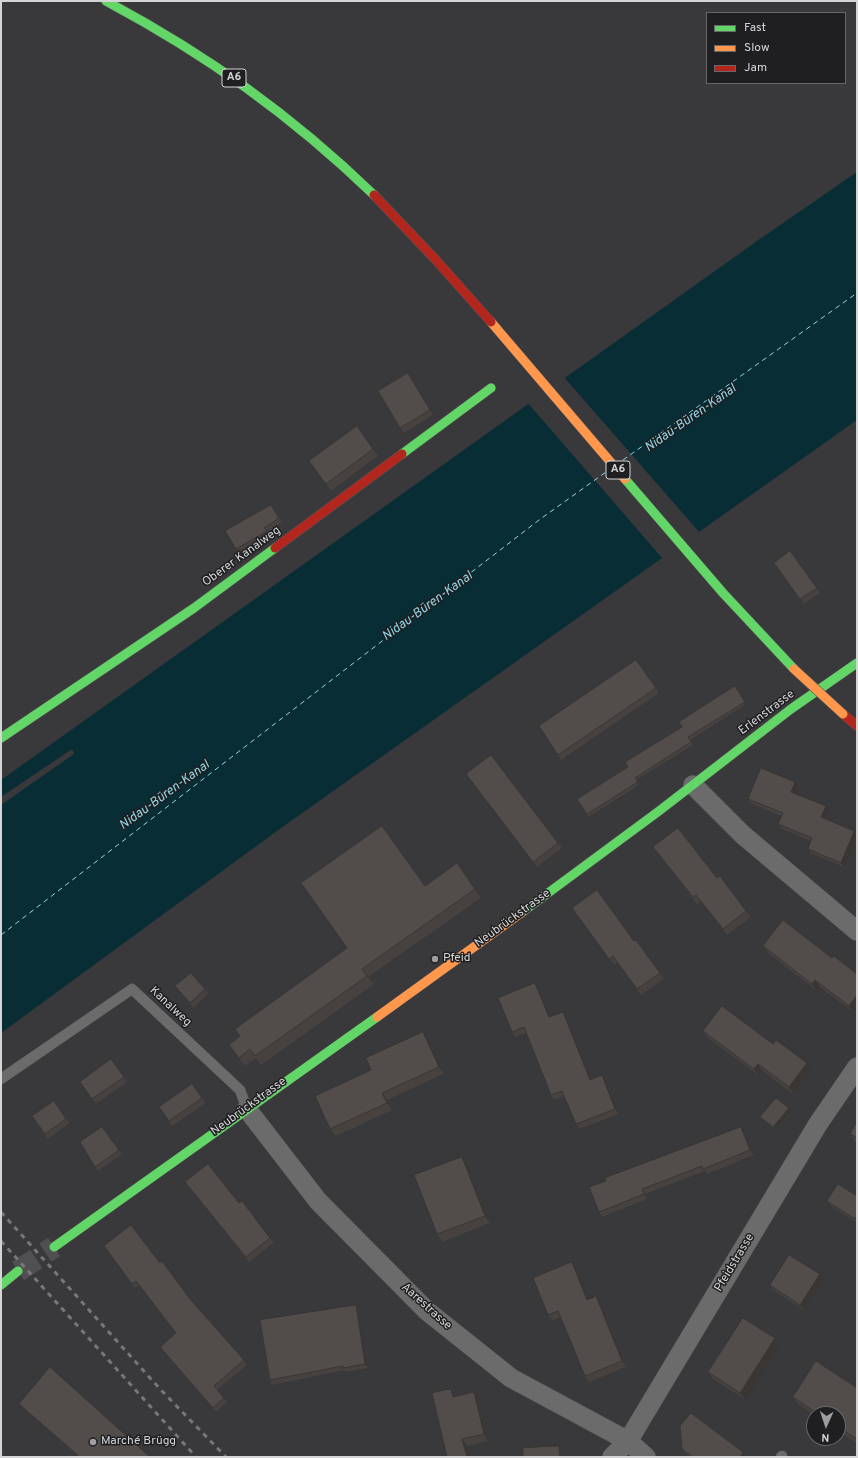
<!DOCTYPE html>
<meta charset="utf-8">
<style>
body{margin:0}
#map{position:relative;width:858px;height:1458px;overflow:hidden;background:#39383a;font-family:Overpass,sans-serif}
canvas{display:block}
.frame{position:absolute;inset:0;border:2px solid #d5d5d7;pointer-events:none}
.legend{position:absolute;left:706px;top:12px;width:140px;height:72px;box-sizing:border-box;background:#1f1f21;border:1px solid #68686a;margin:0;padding:5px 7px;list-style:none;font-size:12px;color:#d5d5d7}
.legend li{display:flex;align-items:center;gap:8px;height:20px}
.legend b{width:20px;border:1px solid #68686a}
.north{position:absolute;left:806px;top:1406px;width:40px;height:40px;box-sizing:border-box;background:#1f1f21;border:1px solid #68686a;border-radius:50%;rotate:183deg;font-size:11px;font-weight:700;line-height:16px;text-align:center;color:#d5d5d7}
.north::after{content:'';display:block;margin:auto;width:14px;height:18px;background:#9e9ea0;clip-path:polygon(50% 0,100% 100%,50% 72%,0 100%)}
</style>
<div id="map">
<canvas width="858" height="1458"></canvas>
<div class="frame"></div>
<ul class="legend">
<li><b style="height:5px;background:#63d668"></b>Fast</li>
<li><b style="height:5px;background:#ff974d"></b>Slow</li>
<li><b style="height:5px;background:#b3261e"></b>Jam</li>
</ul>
<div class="north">N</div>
</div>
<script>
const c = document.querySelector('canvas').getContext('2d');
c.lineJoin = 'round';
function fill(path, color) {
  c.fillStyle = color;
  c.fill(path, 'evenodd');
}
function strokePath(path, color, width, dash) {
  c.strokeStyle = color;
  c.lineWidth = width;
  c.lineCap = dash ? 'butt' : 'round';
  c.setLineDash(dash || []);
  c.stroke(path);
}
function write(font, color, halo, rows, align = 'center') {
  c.font = font + ' Overpass,sans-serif';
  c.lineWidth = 3;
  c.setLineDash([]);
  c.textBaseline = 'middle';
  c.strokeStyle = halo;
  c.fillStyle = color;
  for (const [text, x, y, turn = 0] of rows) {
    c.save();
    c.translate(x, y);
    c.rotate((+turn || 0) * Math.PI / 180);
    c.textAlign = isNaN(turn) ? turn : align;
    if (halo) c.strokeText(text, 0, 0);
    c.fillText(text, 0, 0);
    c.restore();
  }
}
fill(new Path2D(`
 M857 172V420L281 828 1 1033V780L757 241Z`), '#092d35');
fill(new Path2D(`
 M563 376 700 533 663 559 527 402Z
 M72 749 74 754 1 805V797Z`), '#39383a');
strokePath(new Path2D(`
 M623 460 857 293
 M1 935 539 520 606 472`), '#90d7e7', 1, [5, 4]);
strokePath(new Path2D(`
 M18 1271 54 1247`), '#505052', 22, [22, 11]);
const lane = new Path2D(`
 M1 1079 132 989 240 1090 247 1109
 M781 1457 782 1456`);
const street = new Path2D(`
 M693 785 743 835 857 931
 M247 1109 318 1201 427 1311 511 1378 628 1441 646 1457
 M612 1457 628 1441 818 1124 857 1067`);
const fast = new Path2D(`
 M106 1C207 55 291 115 374 195
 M402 454 491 388
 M625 479 723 593 794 669
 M1 738 194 608 275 548
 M521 913 659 811 791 709 857 663
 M54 1247 377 1017
 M1 1285 18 1271`);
const slow = new Path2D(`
 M491 322 625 479
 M377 1017 521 913`);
const jam = new Path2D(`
 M374 195 435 259 491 322
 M275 548 402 454
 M843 714 857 726`);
strokePath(lane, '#575658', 11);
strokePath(street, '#575658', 20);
strokePath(fast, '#575658', 10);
strokePath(slow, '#575658', 10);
strokePath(jam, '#575658', 10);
strokePath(lane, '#6b6b6c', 10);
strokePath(street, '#6b6b6c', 19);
strokePath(fast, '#63d668', 9);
strokePath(slow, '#ff974d', 9);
strokePath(jam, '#b3261e', 9);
strokePath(new Path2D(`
 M1 1212 160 1389 226 1457
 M1 1241 196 1457`), '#777678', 3, [5, 5]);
const slowBridge = new Path2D(`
 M794 669 843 714`);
strokePath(slowBridge, '#575658', 10, []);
strokePath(slowBridge, '#ff974d', 9);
fill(new Path2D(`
 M411 378 433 415 404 433 400 428Z
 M357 426 378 456 331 491 309 461Z
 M271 505 282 522 268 532 270 536 239 554 236 549Z
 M790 551 820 593 804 604 774 563Z
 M636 660 659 693 561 760 539 726Z
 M735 686 746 704 690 740 693 745 636 780 639 785 588 817 577 799 628 767Z
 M470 779 558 843 562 848 537 867Z
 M799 787 796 794 829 811 826 819 844 867 811 853 808 849 811 841 782 829 778 824 782 816 752 804 748 799Z
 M653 847 717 878 746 911 751 917 727 935 701 901 697 904Z
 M457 863 481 898 368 977 374 984 261 1065 256 1058 245 1066 229 1045 347 948 425 886Z
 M572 908 634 941 636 940 664 979 641 995 617 962 614 965Z
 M763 946 832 958 857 974V1007L853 1012 820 987 817 991 768 953Z
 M175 986 205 989 208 994 193 1008Z
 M538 988 550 1017 563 1012 566 1017 591 1079 605 1080 619 1114 579 1129 576 1124 564 1096 554 1100 551 1095 526 1033 515 1037 512 1032Z
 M703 1031 773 1044 807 1063 812 1070 793 1094 762 1070 758 1075 707 1037Z
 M423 1032 428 1040 444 1074 387 1100 392 1110 336 1136 330 1129 371 1070Z
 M111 1059 127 1082 96 1104 80 1082Z
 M192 1084 206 1103 172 1126 159 1107Z
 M54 1101 70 1123 48 1139 32 1116Z
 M789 1108 791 1111 775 1130 762 1119 760 1117Z
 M857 1122V1142L855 1141 850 1134Z
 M102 1127 122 1154 98 1171 80 1142Z
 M744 1132 754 1155 707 1174 705 1171 645 1194 647 1199 602 1217 599 1212Z
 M467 1164 490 1223 442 1242 437 1234Z
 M185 1182 239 1203 270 1238 274 1243 249 1262Z
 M857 1196V1223L831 1206 827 1201Z
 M104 1246 160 1263 190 1299 244 1360 247 1365 217 1390 227 1402 216 1412 163 1351 160 1347 176 1333 139 1285 135 1288Z
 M576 1268 588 1299 600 1302 626 1367 589 1382 585 1376 561 1317 552 1321 548 1315Z
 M824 1279 804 1310 773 1290 770 1285Z
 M358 1309 368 1368 346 1372 345 1370 272 1385 270 1380Z
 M775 1338 780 1346 746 1400 713 1379 708 1372Z
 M857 1388V1443L838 1431V1414H814V1415L798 1404 793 1397Z
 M474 1392 478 1399 488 1441 467 1446 447 1457 455 1395 456 1396Z
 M19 1404 150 1457H79L21 1406Z
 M1 1446 4 1452 1 1454Z
 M682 1449 743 1452 747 1457H689Z`), '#474240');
fill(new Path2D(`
 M795 782 799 787 795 797 791 792Z
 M826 806 829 811 824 822 821 817Z
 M854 831 857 836V837L844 867 841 863Z
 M815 980 820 987 817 991 812 984Z
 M535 983 538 988 552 1022 549 1017Z
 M857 995V1007L853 1012 849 1006Z
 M563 1012 566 1017 593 1085 590 1080Z
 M423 1032 428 1040 444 1074 439 1067Z
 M807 1063 812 1070 793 1094 789 1087Z
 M758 1064 762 1070 758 1075 754 1069Z
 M602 1075 605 1080 619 1114 615 1109Z
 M382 1093 387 1100 392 1110 387 1103Z
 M789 1108 791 1111 775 1130 773 1127Z
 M741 1127 744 1132 754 1155 750 1150Z
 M462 1157 467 1164 490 1223 485 1216Z
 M642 1189 645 1194 647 1199 644 1194Z
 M857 1215V1222L855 1219Z
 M572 1262 576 1268 591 1306 587 1300Z
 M820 1274 824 1279 804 1310 800 1305Z
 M596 1296 600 1302 626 1367 622 1361Z
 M356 1305 358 1309 368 1368 365 1364Z
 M775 1338 780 1346 746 1400 740 1393Z
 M451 1389 455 1395 457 1404 453 1397Z
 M474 1392 478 1399 488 1441 484 1434Z
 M462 1439 467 1446 470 1457H467Z
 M559 1446 561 1449V1457H560Z
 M743 1452 747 1457H740Z`), '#393634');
const building = new Path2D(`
 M408 373 430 410 400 428 378 391Z
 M357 426 373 449 326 484 309 461Z
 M271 505 279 518 264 528 267 531 236 549 225 531Z
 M790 551 817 588 800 599 774 563Z
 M636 660 656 688 558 755 539 726Z
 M735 686 745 702 688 737 691 742 635 778 638 782 587 814 577 799 628 767 625 762 682 727 679 722Z
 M491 755 558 843 533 862 466 774Z
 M761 768 795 782 791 792 826 806 821 817 854 831 841 863 808 849 812 838 778 824 783 813 748 799Z
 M382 826 425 886 457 863 475 889 362 969 367 976 255 1056 250 1049 239 1058 229 1045 240 1036 235 1029 347 948 301 883Z
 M678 828 717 878 720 876 746 911 723 929 696 895 693 897 653 847Z
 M597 890 634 941 636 940 660 973 637 989 613 956 609 959 572 908Z
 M783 920 832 958 834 956 857 974V995L849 1006 815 980 812 984 763 946Z
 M191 973 205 989 190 1003 175 986Z
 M535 983 549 1017 563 1012 590 1080 602 1075 615 1109 576 1124 562 1091 551 1095 524 1027 512 1032 498 998Z
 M722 1006 773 1044 776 1040 807 1063 789 1087 758 1064 754 1069 703 1031Z
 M423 1032 439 1067 382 1093 387 1103 330 1129 315 1096 371 1070 366 1058Z
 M111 1059 124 1077 92 1099 80 1082Z
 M192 1084 202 1098 169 1121 159 1107Z
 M776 1098 789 1108 773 1127 760 1117Z
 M54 1101 66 1119 45 1134 32 1116Z
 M857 1122V1138L850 1134Z
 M102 1127 119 1150 95 1167 80 1142Z
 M741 1127 750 1150 703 1169 702 1166 642 1189 644 1194 599 1212 589 1187 606 1181 605 1178Z
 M462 1157 485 1216 437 1234 414 1175Z
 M208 1164 239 1203 242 1201 270 1238 246 1257 185 1182Z
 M838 1184 857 1196V1215L855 1219 827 1201Z
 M131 1225 160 1263 162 1261 190 1299 244 1360 214 1386 224 1398 213 1408 160 1347 176 1333 136 1281 132 1284 104 1246Z
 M789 1255 820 1274 800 1305 770 1285Z
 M572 1262 587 1300 596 1296 622 1361 585 1376 558 1311 548 1315 533 1278Z
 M356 1305 365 1364 343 1368V1366L270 1380 260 1320Z
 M743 1318 775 1338 740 1393 708 1372Z
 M816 1361 857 1388V1439L838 1427V1414H818L793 1397Z
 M50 1367 150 1457H80L19 1404Z
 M451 1389 453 1397 474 1392 484 1434 462 1439 467 1457H447L432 1393Z
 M691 1413 743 1452 740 1457H693L682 1449 680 1426Z
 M559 1446 560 1457H523V1448Z`);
fill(building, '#524d4b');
strokePath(building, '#393634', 1);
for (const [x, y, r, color] of [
 [435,959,4,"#9e9ea0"],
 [93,1442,4,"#9e9ea0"]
]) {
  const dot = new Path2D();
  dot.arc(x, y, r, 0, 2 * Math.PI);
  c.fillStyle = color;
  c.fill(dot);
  strokePath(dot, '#1f1f21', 1.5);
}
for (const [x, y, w] of [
 [234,78,24],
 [618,470,24]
]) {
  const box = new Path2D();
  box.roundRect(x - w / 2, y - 9, w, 18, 3);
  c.fillStyle = '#1f1f21';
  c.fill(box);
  strokePath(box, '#d5d5d7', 1);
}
write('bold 11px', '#d5d5d7', null, [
 ["A6",234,78],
 ["A6",618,470]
]);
write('12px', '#d5d5d7', '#1f1f21', [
 ["Oberer Kanalweg",242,557,-36],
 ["Erlenstrasse",767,713,-37],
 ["Neubrückstrasse",513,919,-36],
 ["Kanalweg",170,1007,43],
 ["Neubrückstrasse",249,1107,-36],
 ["Pfeidstrasse",735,1263,-59],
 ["Aarestrasse",426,1307,42]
]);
write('12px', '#d5d5d7', '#1f1f21', [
 ["Pfeid",443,959],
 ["Marché Brügg",101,1442]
], 'left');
write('italic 13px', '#90d7e7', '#1f1f21', [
 ["Nidau-Büren-Kanal",691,419,-35],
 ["Nidau-Büren-Kanal",428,607,-36],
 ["Nidau-Büren-Kanal",165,796,-36]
]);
</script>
